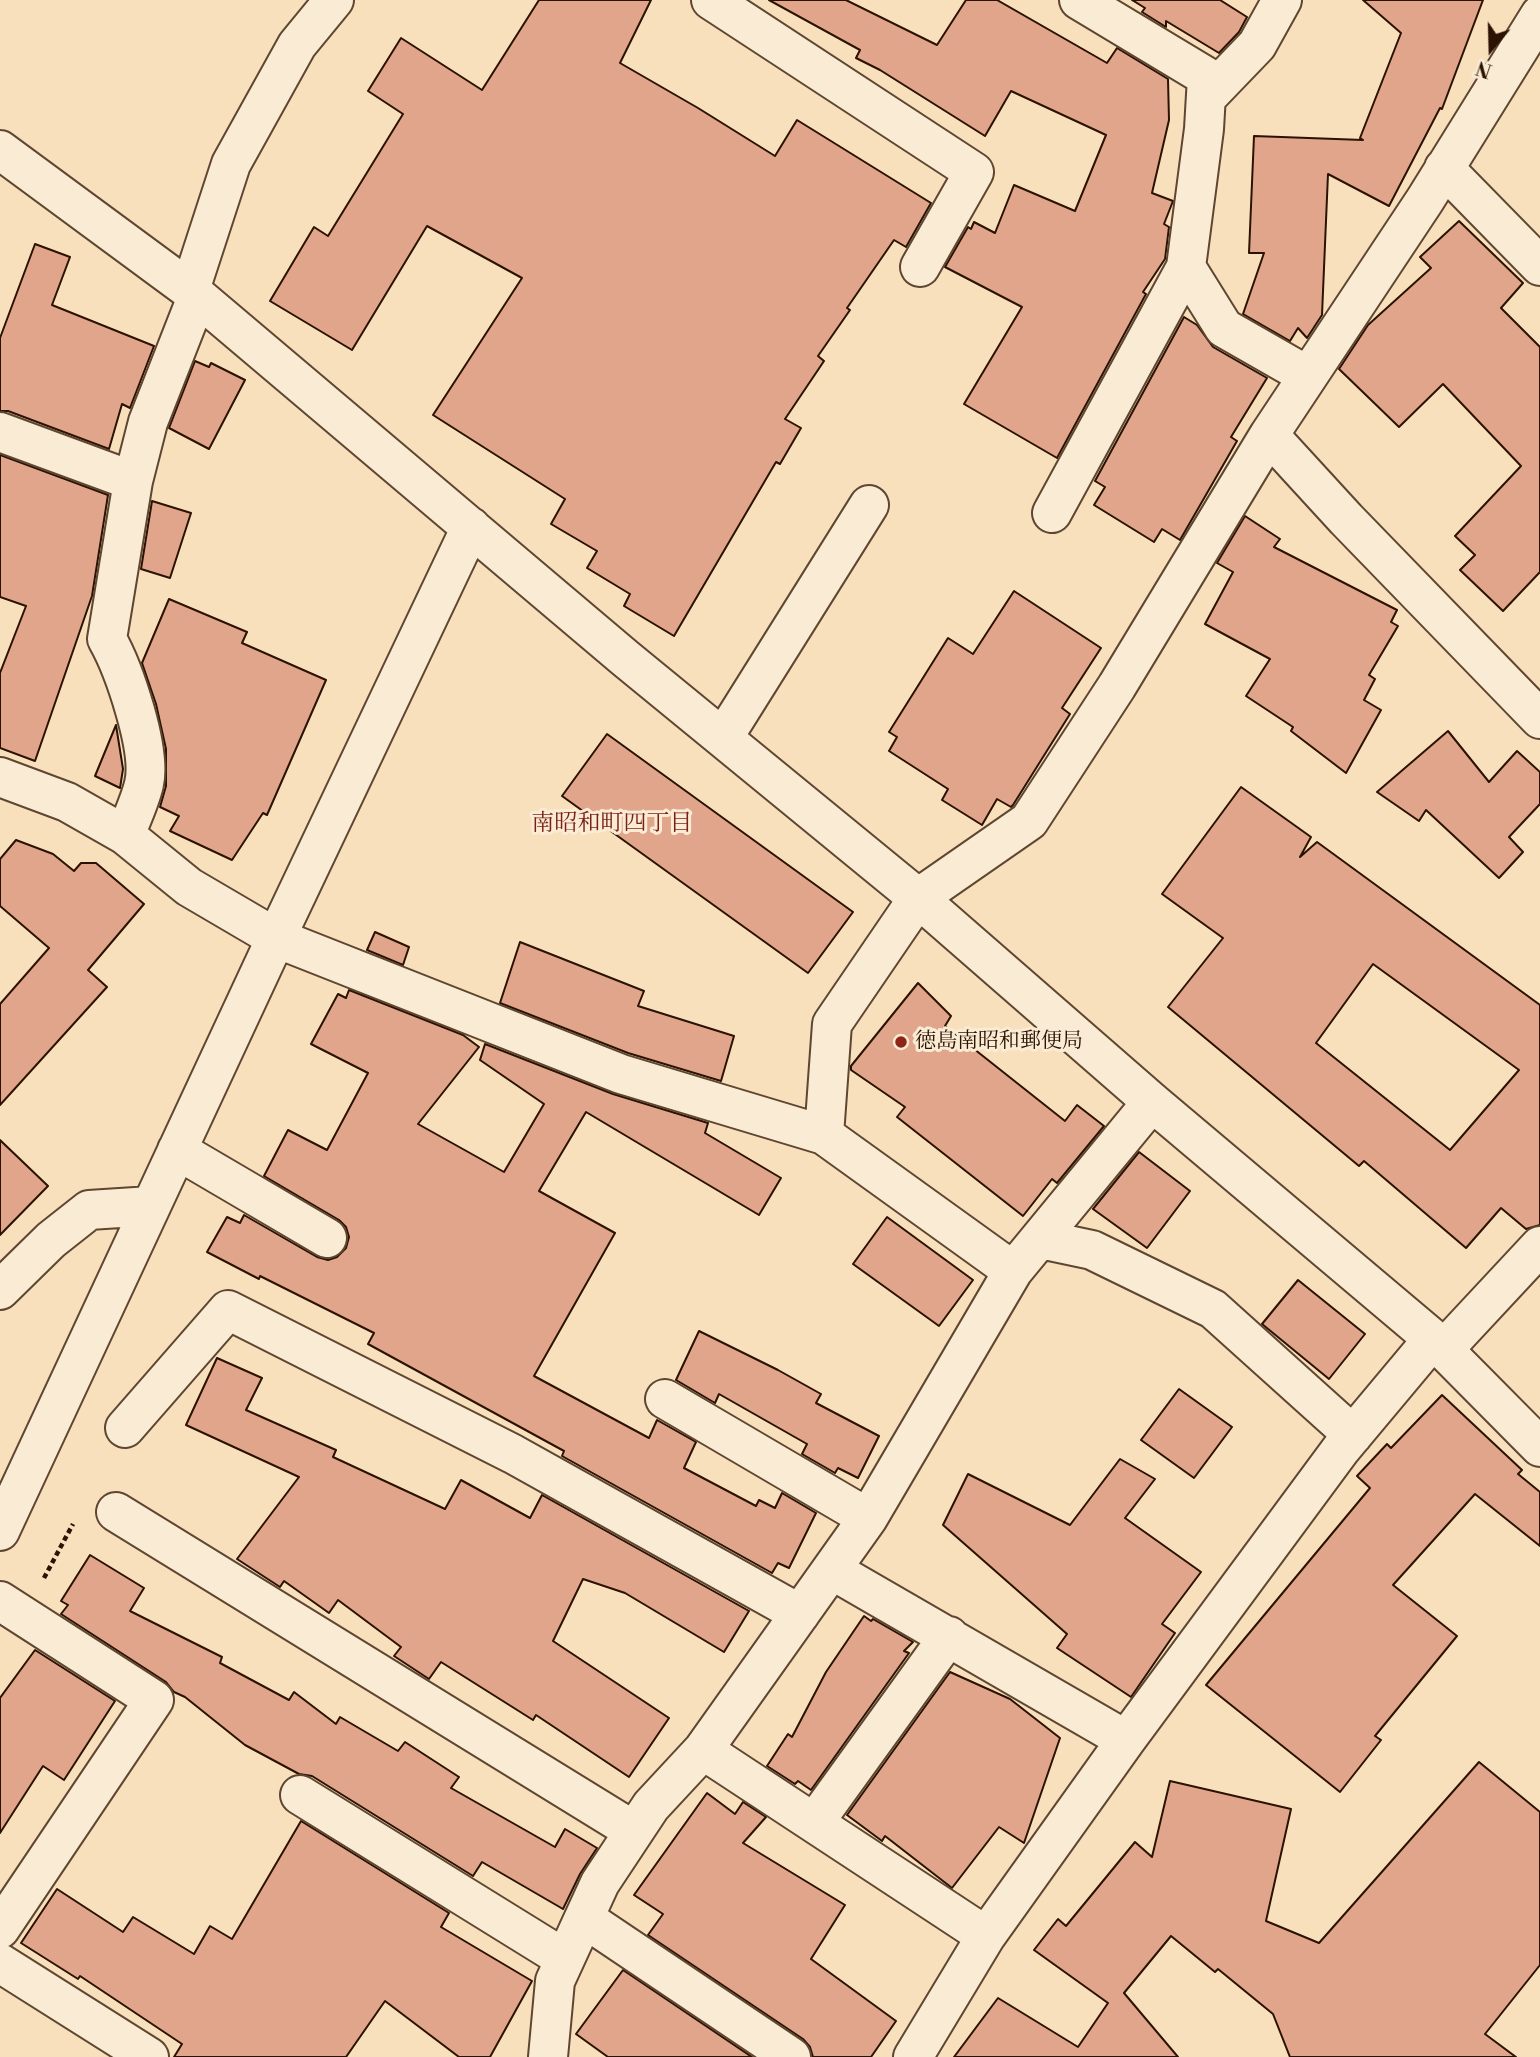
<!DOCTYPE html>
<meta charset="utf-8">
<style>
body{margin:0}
#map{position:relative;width:1540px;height:2057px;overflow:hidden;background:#f8e0bd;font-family:"Libre Bodoni",serif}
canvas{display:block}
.north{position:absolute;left:1456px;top:14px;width:70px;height:70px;-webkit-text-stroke:5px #faebd4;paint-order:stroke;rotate:199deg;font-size:19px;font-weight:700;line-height:28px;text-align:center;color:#2b1202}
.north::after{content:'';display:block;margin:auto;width:24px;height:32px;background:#2b1202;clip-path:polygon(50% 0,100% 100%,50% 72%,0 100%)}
</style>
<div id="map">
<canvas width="1540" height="2057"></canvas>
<div class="north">N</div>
</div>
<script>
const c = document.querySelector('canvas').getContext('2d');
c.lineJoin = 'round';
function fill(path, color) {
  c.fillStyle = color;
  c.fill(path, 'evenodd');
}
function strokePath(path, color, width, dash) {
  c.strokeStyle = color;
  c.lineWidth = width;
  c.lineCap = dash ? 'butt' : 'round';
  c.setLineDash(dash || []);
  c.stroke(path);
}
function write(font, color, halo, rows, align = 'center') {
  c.font = font + ' "Libre Bodoni","Noto Serif JP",serif';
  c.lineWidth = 6;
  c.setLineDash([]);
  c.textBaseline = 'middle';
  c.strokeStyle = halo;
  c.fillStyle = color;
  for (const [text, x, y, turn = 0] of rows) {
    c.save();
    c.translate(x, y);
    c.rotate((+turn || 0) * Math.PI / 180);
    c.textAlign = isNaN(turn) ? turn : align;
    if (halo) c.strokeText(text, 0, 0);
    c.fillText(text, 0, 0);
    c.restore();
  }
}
const building = new Path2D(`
 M539 0H651L620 63 698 108 775 156 797 120 931 203 906 247 894 240 847 308 850 310 818 356 824 361 785 419 801 428 780 464 776 462 674 636 624 606 630 594 587 568 597 551 551 524 565 499 433 415 522 278 427 226 352 350 270 301 314 227 328 236 403 114 368 91 401 38 482 90Z
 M769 0H846L937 45 966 0H997L1107 63 1117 48 1168 79 1169 120 1152 193 1173 201 1164 224 1169 227 1165 259 1143 292 1146 294 1057 458 964 404 1022 307 945 267 968 227 971 229 974 222 995 233 1014 185 1075 211 1106 135 1011 91 985 136 880 70 856 58 860 50Z
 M1132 0H1220L1247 17 1239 32 1219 53 1166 21V27L1142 12 1145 8Z
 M1363 0H1483L1442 109 1440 108 1389 206 1328 174 1322 315 1307 338 1298 328 1290 341 1243 314 1264 253H1249L1254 136 1363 140 1360 138 1401 33Z
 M1459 221 1523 283 1501 308 1540 347V572L1503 611 1460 570 1475 555 1455 536 1521 466 1443 384 1399 427 1339 369 1368 325 1431 268 1420 257Z
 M35 244 70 257 52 305 154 346 130 408 122 404 109 449 8 411H0V338Z
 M1184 317 1197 325 1213 347 1267 378 1231 437 1237 441 1180 540 1162 529 1154 542 1094 505 1105 487 1095 481Z
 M195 361 209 367 211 363 245 380 209 449 169 428Z
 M0 455 108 495 92 596 35 761 0 748V673L26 606 0 597Z
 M152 501 191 513 170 578 141 569Z
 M1245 516 1280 539 1274 547 1397 610 1391 622 1398 626 1369 675 1375 679 1364 700 1381 710 1346 773 1291 731 1293 727 1246 696 1270 659 1205 624 1233 572 1217 563Z
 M1014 591 1101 648 1062 708 1070 714 1013 805 1011 807 997 799 982 825 942 800 948 789 889 751 897 737 889 732 948 638 973 654Z
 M169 599 247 632 242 643 326 680 267 815 263 813 232 860 170 831 179 816 160 807 166 786V749L156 704 142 663Z
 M116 725 123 769 120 788 95 776Z
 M1448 731 1489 782 1517 751 1540 772V804L1509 837 1523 852 1499 878 1426 810 1419 821 1377 792Z
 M607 734 853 912 808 973 562 796Z
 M1241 787 1311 837 1300 857 1317 842 1540 1005V1225L1526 1229 1501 1208 1466 1248 1364 1161 1359 1166 1168 1007 1223 938 1162 894ZM1373 964 1519 1070 1450 1150 1316 1043Z
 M16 840 53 854 74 871 81 863H96L144 904 88 970 107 987 0 1105V1004L49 948 0 906V859Z
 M375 932 409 947 403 965 367 950Z
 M520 942 644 991 638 1006 734 1036 721 1081 628 1053 500 1003Z
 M918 983 951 1016 945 1026 1065 1121 1077 1105 1104 1126 1057 1183 1052 1179 1023 1216 897 1117 905 1107 851 1070V1066Z
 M349 990 463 1035 479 1047 418 1124 504 1172 544 1104 480 1060 485 1044 613 1094 708 1123 705 1133 781 1178 759 1215 586 1112 539 1191 615 1233 534 1376 649 1438 657 1420 696 1442 684 1468 756 1506 759 1500 775 1508 782 1493 816 1513 789 1568 778 1563 772 1573 562 1456 564 1451 368 1344 374 1333 260 1276 259 1279 207 1252 227 1217 240 1223 244 1215 317 1257 328 1260 337 1257 346 1248 349 1237 346 1227 339 1220 264 1176 288 1130 327 1150 368 1073 311 1044 338 994 346 998Z
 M0 1140 48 1186 0 1235Z
 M1139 1152 1190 1191 1147 1248 1093 1209Z
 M887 1217 973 1280 939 1326 853 1264Z
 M1298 1280 1365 1334 1329 1379 1262 1324Z
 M699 1331 778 1370 821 1394 816 1403 879 1436 858 1478 838 1468 835 1473 802 1454 807 1444 719 1394 715 1403 676 1380Z
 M217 1358 262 1378 246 1410 336 1450 333 1457 445 1509 461 1480 530 1518 542 1495 749 1611 724 1652 625 1593 583 1579 553 1641 669 1718 629 1777 536 1715 533 1720 441 1662 429 1679 394 1656 401 1647 338 1600 329 1613 284 1581 280 1587 237 1559 299 1477 186 1425Z
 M1179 1389 1232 1427 1194 1478 1141 1440Z
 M1442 1395 1522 1470 1518 1474 1540 1492V1546L1475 1494 1393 1585 1457 1636 1375 1736 1381 1740 1340 1792 1206 1685 1370 1488 1357 1476 1387 1444 1391 1448Z
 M1120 1459 1155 1479 1125 1518 1201 1572 1162 1624 1175 1633 1131 1697 1057 1648 1067 1634 943 1525 968 1474 1070 1525Z
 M90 1555 144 1588 130 1611 222 1657 220 1663 289 1700 294 1692 336 1724 340 1717 398 1751 405 1742 459 1777 451 1788 555 1847 565 1829 597 1848 580 1874 563 1909 482 1862 473 1876 312 1776 299 1774 245 1745 185 1697 174 1692 166 1682 61 1614 68 1605 61 1601Z
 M864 1616 871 1621 873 1619 913 1642 904 1651 909 1653 811 1790 798 1781 795 1784 767 1766 788 1734 792 1737 826 1672Z
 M35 1650 115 1701 64 1780 43 1766 0 1833V1698Z
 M950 1672 1010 1699 1060 1738 1024 1843 999 1827 952 1888 885 1836 882 1841 847 1815Z
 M1479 1762 1540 1812V1965L1485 2034 1516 2057H1290L1273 2014 1218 1969 1215 1972 1171 1936 1124 1993 1178 2057H954L998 1998 1078 2047 1108 2003 1034 1950 1058 1919 1066 1926 1135 1842 1152 1857 1170 1781 1291 1809 1266 1921 1319 1943Z
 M707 1793 735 1814 743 1802 766 1817 743 1843 845 1905 811 1959 896 2021 871 2057H813L810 2047 803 2039 648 1935 663 1914 634 1895Z
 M301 1821 449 1913 441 1927 532 1981 490 2057H459L385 2001 346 2057H174L182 2044 80 1976 78 1979 21 1943 57 1889 123 1932 133 1917 194 1954 210 1926 232 1939Z
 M623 1970 752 2057H608L576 2034Z`);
fill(building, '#e0a58b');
strokePath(building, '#2b1202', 2);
const minor = new Path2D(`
 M711 0 974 172 920 267
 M1206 98 1257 45 1282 0
 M0 150 190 290 625 658 918 898 1152 1102 1433 1339 1540 1447
 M1444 168 1540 266
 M1186 267 1224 328 1308 376
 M190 290 231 164 297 45 334 0
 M0 432 133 481 148 422 197 297
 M1269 435 1425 200 1540 15
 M1052 513 1186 267 1204 129 1207 77 1079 0
 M723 738 869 505
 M0 777 67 802 125 835 189 887 276 938 621 1074 824 1135 1013 1271
 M125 835C132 818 140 801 144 784 152 750 124 669 107 639L133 481
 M824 1135 832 1024 918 898 1029 821 1117 686 1269 435 1346 519 1540 719
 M177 1150 327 1238
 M1040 1239 1092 1250 1213 1309 1353 1435
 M0 1290 51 1240 89 1210 151 1206
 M1444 1349 1540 1246
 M665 1399 868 1518
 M125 1428 228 1310 513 1454 800 1614
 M116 1512 634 1831
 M0 1531 276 938 471 527
 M832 1570 1126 1740
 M0 1601 154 1700 0 1929
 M703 1750 986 1936 913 2057
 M300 1795 565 1959
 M814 1823 949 1636
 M584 1918 791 2057
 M986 1936 1126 1740 1341 1449 1433 1339
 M0 1963 149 2057
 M548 2057 555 1981 600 1883 651 1806 703 1750 868 1518 1013 1271 1152 1102`);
strokePath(minor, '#5e4631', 42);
strokePath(new Path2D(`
 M44 1578 73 1524`), '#2b1202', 4.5, [5, 3.5]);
strokePath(minor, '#faebd4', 38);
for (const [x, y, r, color] of [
 [901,1042,7,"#8f2418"]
]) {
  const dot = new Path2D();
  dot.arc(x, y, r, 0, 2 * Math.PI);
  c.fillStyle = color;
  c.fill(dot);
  strokePath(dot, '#faebd4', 2.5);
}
write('21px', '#2b1202', '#faebd4', [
 ["徳島南昭和郵便局",915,1042]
], 'left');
write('23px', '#7a1f14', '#faebd4', [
 ["南昭和町四丁目",612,824]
]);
</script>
